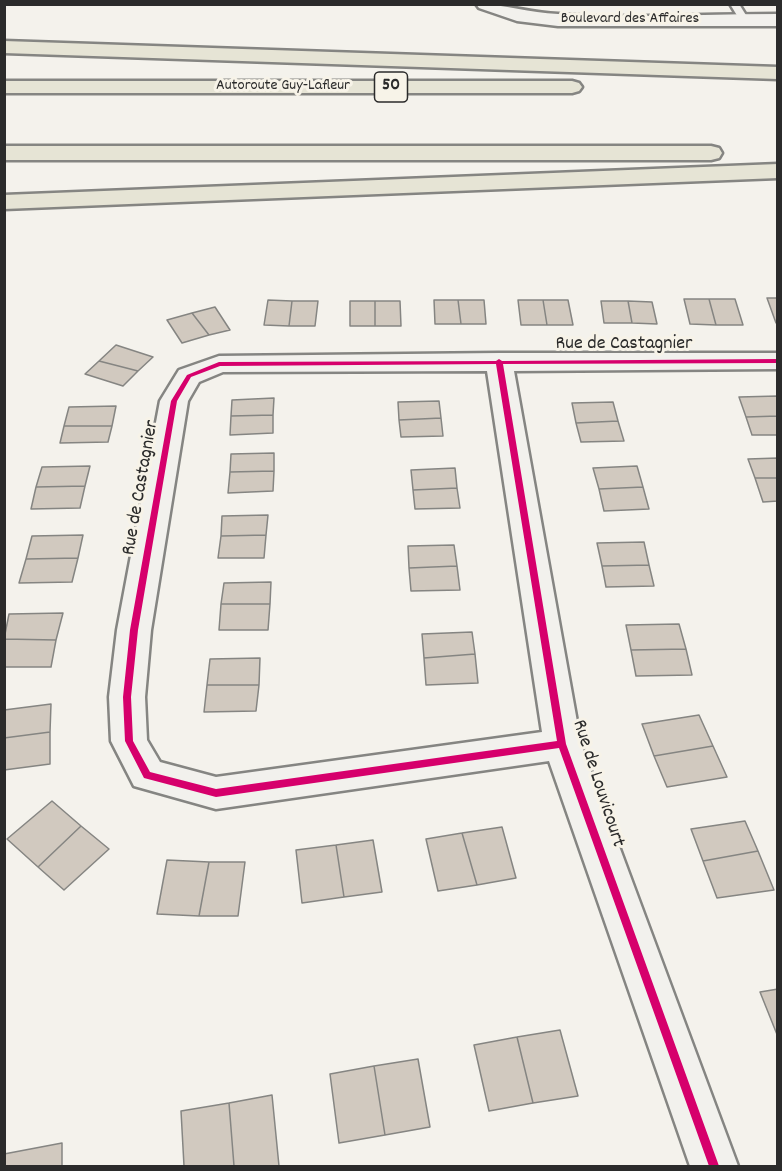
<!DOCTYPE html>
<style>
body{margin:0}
#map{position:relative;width:782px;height:1171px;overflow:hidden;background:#f4f2ec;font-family:Dekko,sans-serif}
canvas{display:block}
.frame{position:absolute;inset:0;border:6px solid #2b2b2b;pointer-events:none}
</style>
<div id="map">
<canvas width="782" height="1171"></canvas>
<div class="frame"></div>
</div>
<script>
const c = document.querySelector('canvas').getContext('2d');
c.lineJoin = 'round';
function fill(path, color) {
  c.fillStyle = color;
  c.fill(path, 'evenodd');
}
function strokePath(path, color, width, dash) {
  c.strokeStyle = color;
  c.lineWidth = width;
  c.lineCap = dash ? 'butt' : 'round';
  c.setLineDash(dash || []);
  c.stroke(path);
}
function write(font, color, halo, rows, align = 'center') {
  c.font = font + ' Dekko,sans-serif';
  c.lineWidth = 6;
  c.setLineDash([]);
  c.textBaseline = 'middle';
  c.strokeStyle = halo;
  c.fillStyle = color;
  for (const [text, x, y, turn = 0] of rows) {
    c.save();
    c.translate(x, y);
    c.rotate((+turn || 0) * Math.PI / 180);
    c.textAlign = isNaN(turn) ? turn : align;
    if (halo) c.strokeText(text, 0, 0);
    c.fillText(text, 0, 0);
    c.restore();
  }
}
const building = new Path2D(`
 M767 298H778V323H776Z
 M684 299H709L716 325 690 324Z
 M709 299H735L743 325H716Z
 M268 300 292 301 289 326 264 325Z
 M434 300H458L461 324H435Z
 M458 300H484L486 324H461Z
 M518 300H543L547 325H521Z
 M543 300H568L573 325H547Z
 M292 301H318L315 326H289Z
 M350 301H375V326H350Z
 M375 301H400L401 326H375Z
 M601 301H628L632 323H604Z
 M628 301 652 302 657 324 632 323Z
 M215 307 230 330 209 335 192 313Z
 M192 313 209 335 182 343 167 320Z
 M116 345 153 357 138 371 99 361Z
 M99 361 138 371 123 386 85 374Z
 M778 396V416L746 417 739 397Z
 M274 398 273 415 231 416 232 400Z
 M439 401 441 418 399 420 398 402Z
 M613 402 618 421 576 423 572 403Z
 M116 406 112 426H64L69 407Z
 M273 415V433L230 435 231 416Z
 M778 416V435H752L746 417Z
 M441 418 443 436 401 437 399 420Z
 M618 421 624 441 581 442 576 423Z
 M64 426H112L108 442 60 443Z
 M274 453V471L230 472 231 454Z
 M778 458V478H755L748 459Z
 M90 466 85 486 36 487 42 467Z
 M637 466 643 487 599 489 593 468Z
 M455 468 457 488 413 490 411 470Z
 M274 471 273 491 228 493 230 472Z
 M755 478H778V501L763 502Z
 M85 486 80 508 31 509 36 487Z
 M643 487 649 509 604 511 599 489Z
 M457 488 460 508 415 509 413 490Z
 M268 515 266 535 221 536 222 516Z
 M83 535 78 558 26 559 32 536Z
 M266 535 264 558H218L221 536Z
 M644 542 649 565 602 566 597 543Z
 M454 545 457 566 409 568 408 546Z
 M78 558 72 582 19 583 26 559Z
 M649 565 654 586 606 587 602 566Z
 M457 566 460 590 411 591 409 568Z
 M271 582 270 604H221L224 583Z
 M221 604H270L268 630H219Z
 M63 613 56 640 4 639 9 614Z
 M679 624 686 649 631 650 626 625Z
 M472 632 475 654 424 658 422 634Z
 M4 639 56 640 51 667H4Z
 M686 649 692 675 636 676 631 650Z
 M475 654 478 683 426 685 424 658Z
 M260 658 259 685H207L210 659Z
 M207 685H259L256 711 204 712Z
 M51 704 50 732 4 738V710Z
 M699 715 713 746 654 756 642 724Z
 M50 732V764L4 770V738Z
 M713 746 727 777 667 787 654 756Z
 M52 801 81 826 38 867 7 839Z
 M745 821 758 851 703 861 691 829Z
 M81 826 109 849 64 890 38 867Z
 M502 827 516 878 477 885 462 833Z
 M462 833 477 885 438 891 426 839Z
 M373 840 382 892 344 897 336 845Z
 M336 845 344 897 302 903 296 850Z
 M758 851 774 890 717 898 703 861Z
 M167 860 209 862 199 916 157 914Z
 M209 862H245L238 916H199Z
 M778 989V1037L760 992Z
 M560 1030 578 1096 533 1103 517 1037Z
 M517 1037 533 1103 489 1111 474 1045Z
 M418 1059 430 1127 385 1135 374 1066Z
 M374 1066 385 1135 339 1143 330 1074Z
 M272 1095 279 1166H234L229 1103Z
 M229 1103 234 1166H184L181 1111Z
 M62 1143V1166H4V1154Z`);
fill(building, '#d1c9bf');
strokePath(building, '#858582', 1.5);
const lane = new Path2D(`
 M730 4H739L749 20 747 22H741Z`);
const street = new Path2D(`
 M476 4C506 4 529 13 558 14 630 19 705 14 778 14V26H558L517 21 479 8Z
 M499 353H778V369L514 371 581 744 738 1166H690L549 761 216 809 134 786 111 741 109 697 117 630 160 401 179 370 219 356ZM487 371 542 732 216 777 160 762 147 740 145 697 151 630 188 401 199 382 223 372Z`);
const highway = new Path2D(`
 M4 41 778 67V79L4 53Z
 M4 81H572L579 83 582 87 579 91 572 93H4Z
 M4 146H711L719 148 722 153 719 158 711 160H4Z
 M778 164V178L4 209V195Z`);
strokePath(lane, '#858582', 5);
strokePath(street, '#858582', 5);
strokePath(highway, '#858582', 5);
fill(lane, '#f2f1ed');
fill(street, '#f2f1ed');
fill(highway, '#e6e4d5');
fill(new Path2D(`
 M499 359 502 361 778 359V363L503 364 566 744 719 1166H709L559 748 216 797 144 778 125 741 123 697 130 630 171 401 187 375 219 362 496 361ZM496 364 557 741 216 789 150 772 133 741 131 697 138 630 177 401 191 377 220 366Z`), '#d6006c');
write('16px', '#2b2b2b', '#f7f3e8', [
 ["Boulevard des Affaires",630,20],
 ["Autoroute Guy-Lafleur",283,87]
]);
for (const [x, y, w] of [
 [391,87,33]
]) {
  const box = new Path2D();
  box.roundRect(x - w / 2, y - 15, w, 30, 4.5);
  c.fillStyle = '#f7f3e8';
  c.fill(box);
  strokePath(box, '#2b2b2b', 1.5);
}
write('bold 18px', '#2b2b2b', null, [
 ["50",391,87]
]);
write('20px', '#2b2b2b', '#f7f3e8', [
 ["Rue de Castagnier",624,345],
 ["Rue de Castagnier",142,488,-80],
 ["Rue de Louvicourt",597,784,72]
]);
</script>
